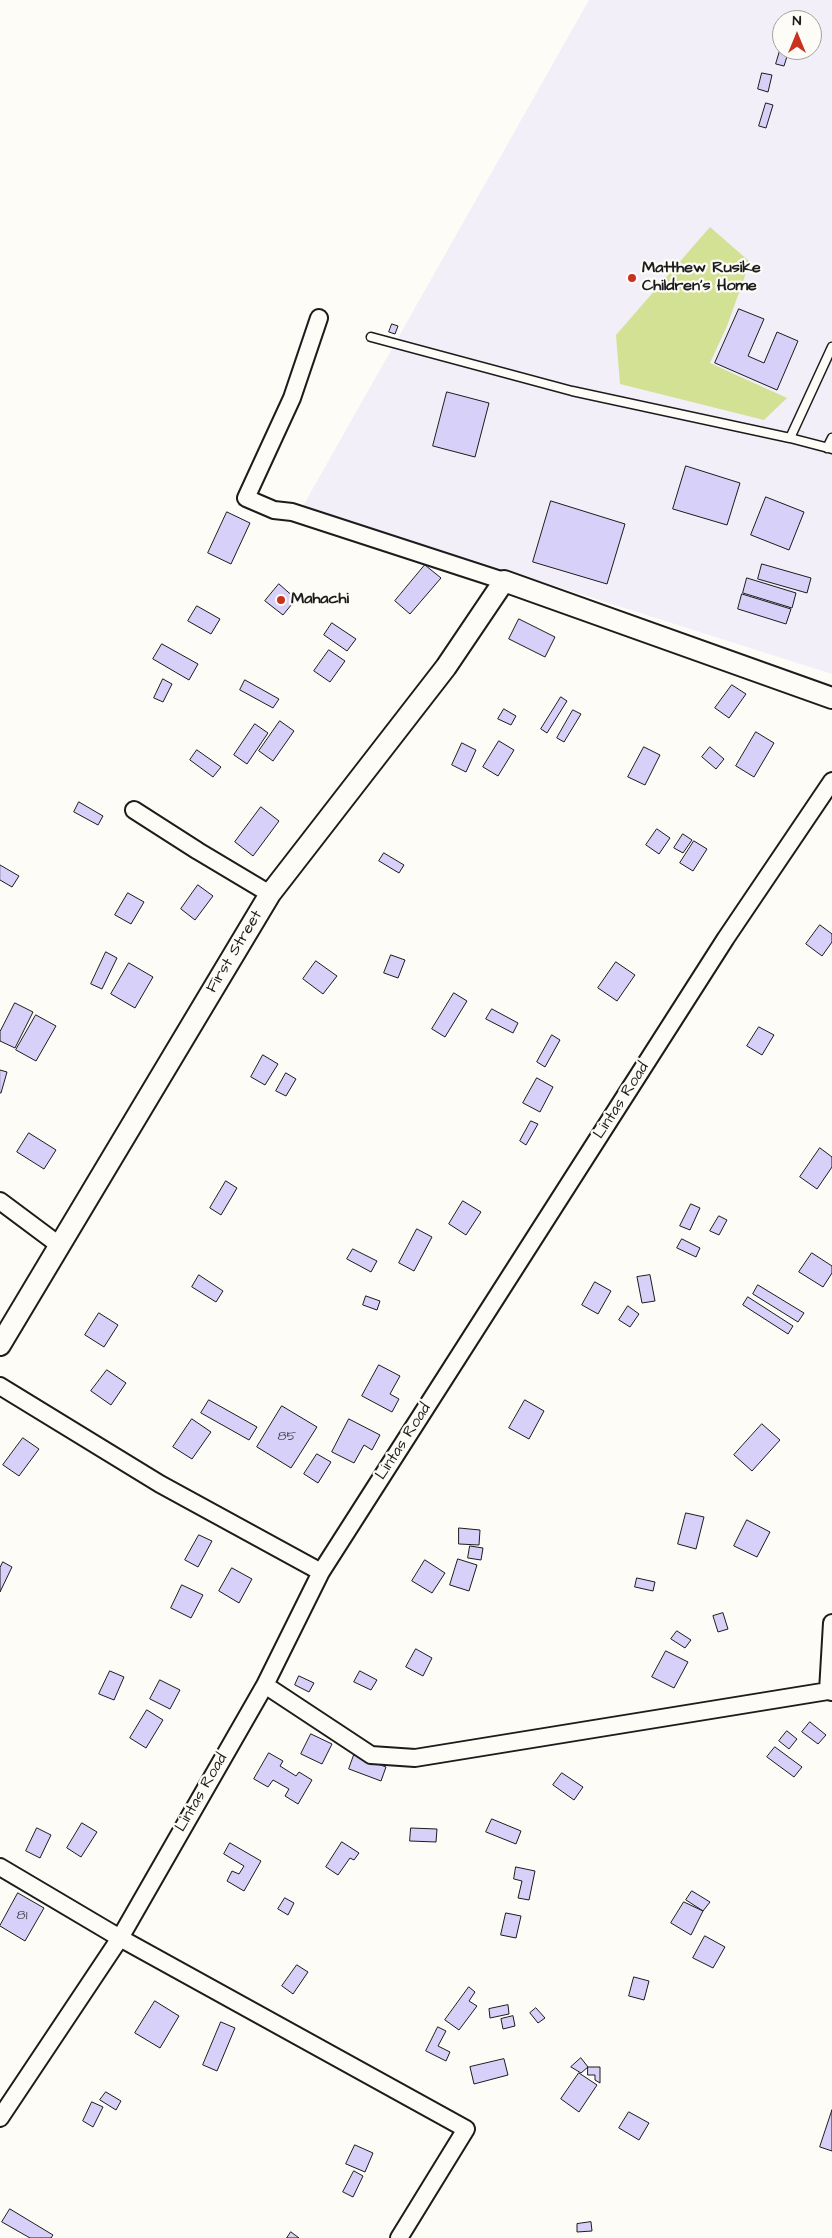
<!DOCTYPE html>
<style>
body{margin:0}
#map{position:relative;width:832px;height:2238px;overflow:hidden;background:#fdfcf7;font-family:"Architects Daughter",sans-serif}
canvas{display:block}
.north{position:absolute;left:772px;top:10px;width:50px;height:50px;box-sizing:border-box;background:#fdfcf7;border:1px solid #a3a29f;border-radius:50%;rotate:0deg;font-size:14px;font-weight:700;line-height:20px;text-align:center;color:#1c1c1c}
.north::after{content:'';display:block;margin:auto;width:18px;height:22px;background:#c8321e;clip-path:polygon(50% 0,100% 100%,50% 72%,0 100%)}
</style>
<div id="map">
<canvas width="832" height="2238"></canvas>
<div class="north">N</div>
</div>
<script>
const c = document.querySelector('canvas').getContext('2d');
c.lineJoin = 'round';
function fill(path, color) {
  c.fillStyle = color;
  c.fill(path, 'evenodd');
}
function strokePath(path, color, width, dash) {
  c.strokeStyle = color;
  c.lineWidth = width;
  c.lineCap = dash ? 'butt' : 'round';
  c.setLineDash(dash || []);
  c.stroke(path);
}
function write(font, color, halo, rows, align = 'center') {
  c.font = font + ' "Architects Daughter",sans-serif';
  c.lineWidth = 4.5;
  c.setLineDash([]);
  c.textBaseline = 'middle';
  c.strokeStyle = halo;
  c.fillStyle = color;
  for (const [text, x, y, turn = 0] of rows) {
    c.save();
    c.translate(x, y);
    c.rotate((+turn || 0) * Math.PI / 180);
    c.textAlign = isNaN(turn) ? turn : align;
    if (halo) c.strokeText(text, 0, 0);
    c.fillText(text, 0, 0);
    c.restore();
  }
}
fill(new Path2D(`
 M589 0H832V674L303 506ZM782 20H812V50H782Z`), '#f2eff8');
fill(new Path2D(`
 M710 227 750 262 727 326 710 363 787 398 764 420 620 384 616 335Z`), '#d3e194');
const building = new Path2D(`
 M782 43V50H789L784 66 776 64Z
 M762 73 772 75 768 92 758 89Z
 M766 103 773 105 766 128 759 126Z
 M739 309 764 319 748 356 764 363 777 332 798 341 777 390 715 363Z
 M392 324 398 326 395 334 389 332Z
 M447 392 489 403 475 457 433 446Z
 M686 466 740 483 727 525 673 509Z
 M766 497 804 512 789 550 751 535Z
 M551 501 625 524 607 584 533 562Z
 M227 512 250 523 231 564 208 553Z
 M762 564 811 578 807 593 758 579Z
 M425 565 441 578 410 614 395 601Z
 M747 578 796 593 792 608 743 593Z
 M279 584 296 599 283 615 265 601Z
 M742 594 791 609 786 624 738 609Z
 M197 606 220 619 211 634 188 621Z
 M519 619 555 637 545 657 509 639Z
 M332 623 356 639 347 651 324 635Z
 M162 644 198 664 189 680 153 659Z
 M329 650 345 661 330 682 314 671Z
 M163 679 172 684 163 702 154 698Z
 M245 680 279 699 273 708 240 690Z
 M732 685 746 694 729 718 715 708Z
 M561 697 567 701 547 733 541 729Z
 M504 709 516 716 511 725 498 719Z
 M573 710 581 714 564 742 557 738Z
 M280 721 294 731 273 761 259 751Z
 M255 724 268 733 247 764 234 755Z
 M756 732 774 743 754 777 736 766Z
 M499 741 514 750 498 776 483 767Z
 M462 743 476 750 466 772 452 765Z
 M644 747 660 755 645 785 628 777Z
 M710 747 724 759 716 769 702 757Z
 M197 750 221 767 213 777 190 760Z
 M79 802 103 816 98 825 74 812Z
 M261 807 279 821 253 856 235 842Z
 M657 829 670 838 659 854 646 845Z
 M683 834 692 840 683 853 674 848Z
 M694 841 707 849 693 871 680 863Z
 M384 853 404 865 399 873 379 861Z
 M0 865 19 876 12 887 0 880Z
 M198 885 213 896 195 920 181 909Z
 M128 893 144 902 131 924 115 915Z
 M820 925 832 934V942L822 956 806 944Z
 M106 952 117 958 102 989 91 984Z
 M391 955 405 960 398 978 384 973Z
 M316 961 337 976 323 994 303 979Z
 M616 962 635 975 617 1001 598 988Z
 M129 963 153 977 135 1008 111 994Z
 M454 993 467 1001 445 1037 432 1029Z
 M15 1003 33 1012 15 1048 0 1041V1032Z
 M492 1009 518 1023 513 1033 486 1019Z
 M36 1015 56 1026 36 1061 16 1050Z
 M759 1027 774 1035 762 1055 747 1046Z
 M552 1035 560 1040 545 1067 537 1062Z
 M263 1055 278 1064 265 1085 251 1077Z
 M0 1070 7 1072 1 1093H0Z
 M286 1073 296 1079 286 1096 276 1091Z
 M537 1078 553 1087 540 1112 523 1103Z
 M531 1121 538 1124 526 1145 520 1141Z
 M29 1133 56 1150 44 1169 17 1152Z
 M820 1148 832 1157V1167L817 1189 800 1177Z
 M226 1181 237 1188 221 1215 210 1208Z
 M463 1201 481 1212 466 1235 449 1224Z
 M691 1204 700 1208 690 1230 680 1226Z
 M719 1216 727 1220 719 1235 710 1231Z
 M417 1229 432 1237 414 1271 399 1263Z
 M682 1239 700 1248 696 1257 677 1248Z
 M353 1249 377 1261 371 1272 347 1259Z
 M812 1253 832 1266V1273L823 1287 799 1272Z
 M199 1275 223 1291 216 1302 192 1287Z
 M650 1275 655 1301 642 1303 637 1277Z
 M595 1282 611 1291 598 1314 582 1305Z
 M758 1285 804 1313 798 1322 753 1294Z
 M366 1296 380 1301 377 1310 363 1305Z
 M748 1297 793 1326 788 1334 743 1305Z
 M628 1306 639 1314 630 1327 619 1320Z
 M99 1313 118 1325 104 1347 85 1335Z
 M379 1365 400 1376 390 1394 399 1399 392 1412 362 1396Z
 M107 1370 126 1383 111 1405 91 1391Z
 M209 1400 257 1427 249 1440 201 1413Z
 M525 1400 544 1411 529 1439 509 1428Z
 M282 1406 317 1427 291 1468 257 1447Z
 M192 1419 211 1432 192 1459 173 1447Z
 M349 1419 380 1435 372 1450 364 1445 354 1463 332 1452Z
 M762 1424 780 1440 752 1471 734 1455Z
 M23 1438 39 1449 19 1476 3 1465Z
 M317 1454 331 1462 318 1483 304 1474Z
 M686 1513 704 1517 696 1549 678 1544Z
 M747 1520 770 1532 757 1557 734 1546Z
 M459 1528 480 1530 479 1545 459 1544Z
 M199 1535 212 1541 198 1567 185 1560Z
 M470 1546 483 1548 481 1560 468 1558Z
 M458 1559 477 1565 469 1591 450 1585Z
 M425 1560 445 1573 432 1593 412 1581Z
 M3 1562 12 1567 0 1592V1568Z
 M232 1568 252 1579 239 1603 219 1591Z
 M637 1578 655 1582 653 1591 635 1587Z
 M182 1585 203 1595 191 1618 171 1608Z
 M723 1613 728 1629 718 1632 713 1616Z
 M677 1631 691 1640 685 1648 671 1639Z
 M416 1649 432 1658 423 1676 406 1667Z
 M666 1651 688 1662 674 1688 652 1677Z
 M110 1671 124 1677 114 1700 99 1694Z
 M360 1671 377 1680 371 1690 354 1682Z
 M299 1676 314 1683 309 1692 295 1685Z
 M160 1680 180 1690 170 1709 150 1699Z
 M147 1710 163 1720 146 1748 130 1738Z
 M810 1722 826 1735 818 1744 802 1732Z
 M787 1731 797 1739 789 1749 779 1741Z
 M311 1734 332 1744 322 1764 301 1754Z
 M775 1747 802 1767 794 1777 767 1757Z
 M269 1753 283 1761 280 1766 296 1776 299 1772 312 1780 298 1804 285 1796 289 1789 273 1780 268 1787 254 1779Z
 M354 1755 386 1767 381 1781 349 1769Z
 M562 1773 583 1787 574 1800 553 1785Z
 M492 1819 521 1831 516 1844 486 1832Z
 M82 1823 97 1832 81 1857 67 1848Z
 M37 1828 51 1835 40 1858 26 1851Z
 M411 1828 437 1829 436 1842 410 1841Z
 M342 1842 359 1853 354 1860 350 1858 338 1875 326 1867Z
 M230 1843 261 1861 244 1891 227 1881 232 1871 239 1874 244 1866 224 1854Z
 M516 1867 535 1871 529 1900 518 1898 522 1881 514 1879Z
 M692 1891 710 1902 703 1911 686 1900Z
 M18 1893 44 1908 25 1941 0 1926Z
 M285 1898 294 1903 288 1915 278 1909Z
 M684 1902 703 1911 691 1935 671 1923Z
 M506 1913 521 1916 516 1938 501 1935Z
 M705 1936 725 1947 713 1968 693 1958Z
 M297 1965 308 1972 293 1994 282 1986Z
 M634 1977 649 1981 644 2000 629 1996Z
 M469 1987 475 1992 469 2001 477 2006 459 2030 445 2020Z
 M155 2001 179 2016 160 2048 135 2033Z
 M508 2005 509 2014 490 2018 489 2009Z
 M536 2008 545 2018 538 2023 530 2013Z
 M513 2016 515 2026 503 2029 501 2019Z
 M221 2022 235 2028 217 2071 203 2065Z
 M438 2027 446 2031 438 2046 450 2052 446 2061 426 2051Z
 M581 2058 588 2067 581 2073 571 2067Z
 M504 2059 508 2075 474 2084 470 2067Z
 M588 2067H600V2083L595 2080V2075H588Z
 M579 2073 597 2085 579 2112 561 2099Z
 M106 2092 121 2101 116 2110 100 2100Z
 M92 2102 103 2107 93 2127 83 2121Z
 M832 2110V2151L820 2147Z
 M629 2112 649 2123 639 2140 619 2128Z
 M355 2145 373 2153 365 2172 346 2164Z
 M354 2171 363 2176 353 2197 343 2192Z
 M10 2209 53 2235 51 2238H30L2 2222Z
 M591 2222 592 2231 577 2232V2224Z
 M291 2232 299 2238H287Z`);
fill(building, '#d7d0f9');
strokePath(building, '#1c1c1c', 1);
const service = new Path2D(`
 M371 337 572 391 790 438 832 347
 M790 438 832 449
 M827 448 832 438`);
const minor = new Path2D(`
 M319 318 292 398 246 498 274 510 292 512 504 581
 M134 810 198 851 270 894
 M0 1201 59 1245
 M0 1386 160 1484 321 1572
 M265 1685 371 1755 415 1758 828 1691 832 1692
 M828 1691 832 1623
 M0 1867 120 1938 466 2129 399 2238
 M0 2118 120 1938 265 1685 321 1572 726 938 832 781`);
const tertiary = new Path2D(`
 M0 1345 270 894 446 667 504 581 832 698`);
strokePath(service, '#1c1c1c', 11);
strokePath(minor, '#1c1c1c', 20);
strokePath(tertiary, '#1c1c1c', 24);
strokePath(service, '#fdfcf7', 8);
strokePath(minor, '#fdfcf7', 16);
strokePath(tertiary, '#fdfcf7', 20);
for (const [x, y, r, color] of [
 [632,278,5,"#c8321e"],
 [281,600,5,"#c8321e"]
]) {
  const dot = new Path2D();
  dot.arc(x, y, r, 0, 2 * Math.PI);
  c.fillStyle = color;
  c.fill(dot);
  strokePath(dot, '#fdfcf7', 2);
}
write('14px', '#4b4953', null, [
 ["85",287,1437],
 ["81",22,1916]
]);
write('bold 16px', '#1c1c1c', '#fdfcf7', [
 ["Matthew Rusike",642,269],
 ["Children's Home",642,287],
 ["Mahachi",291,600]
], 'left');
write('16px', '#1c1c1c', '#fdfcf7', [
 ["First Street",235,952,-59],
 ["Lintas Road",622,1101,-57],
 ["Lintas Road",404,1442,-57],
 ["Lintas Road",202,1793,-60]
]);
</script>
